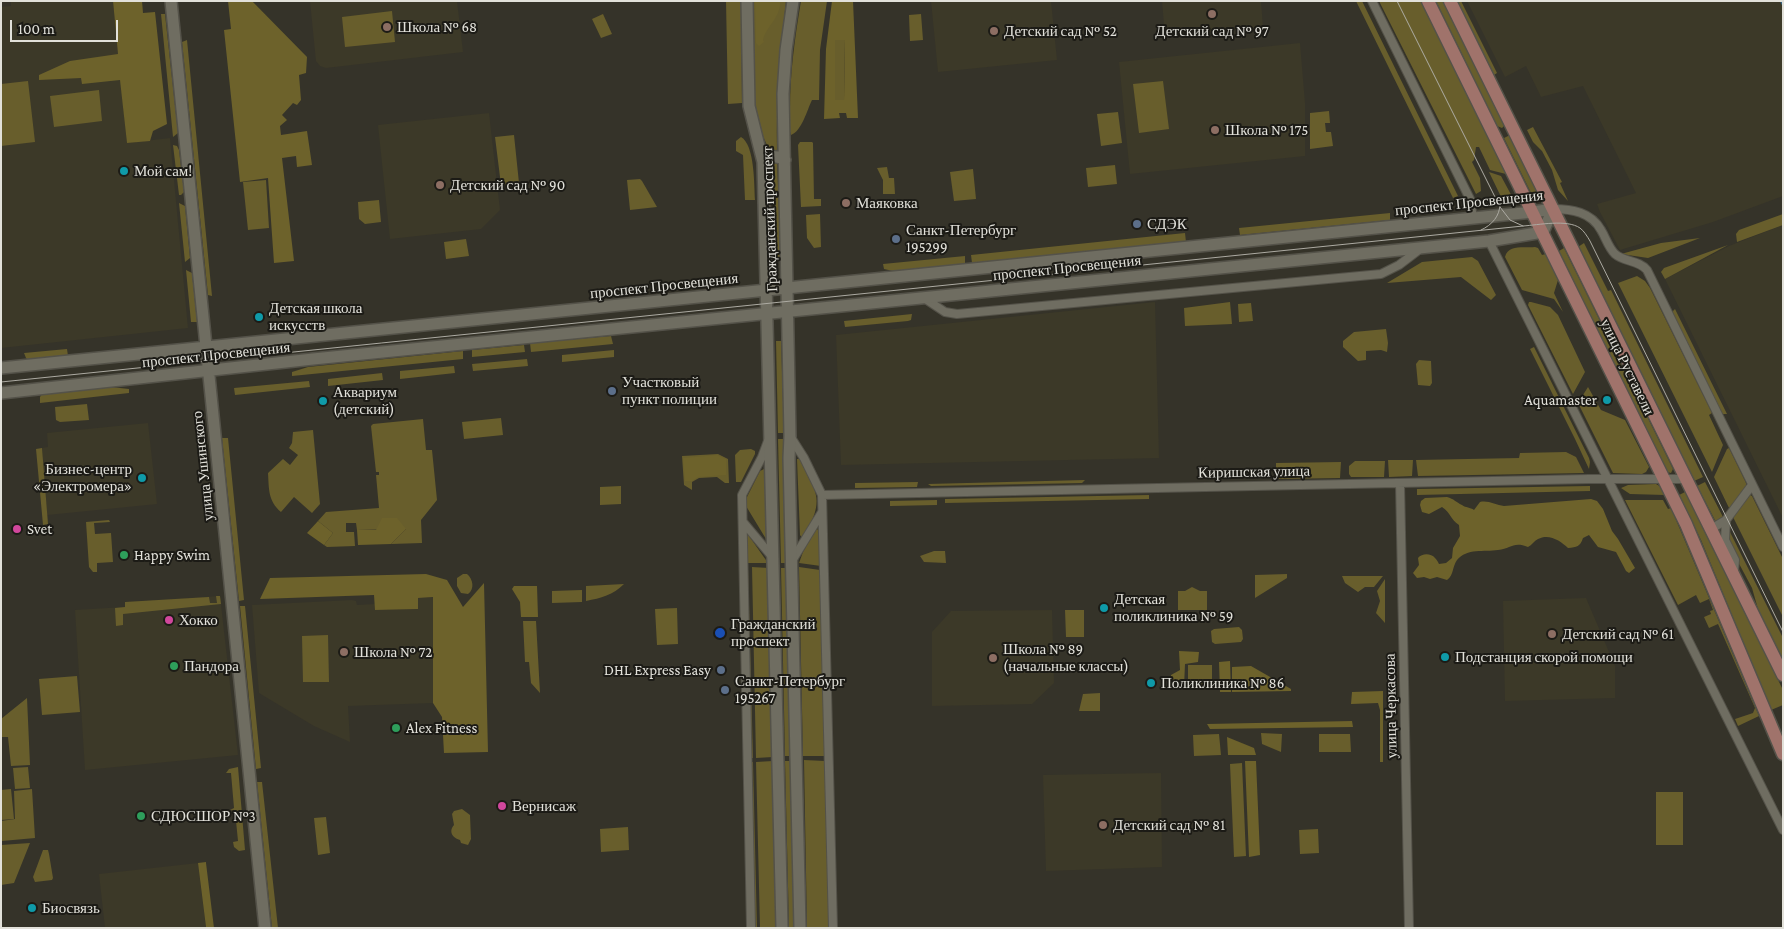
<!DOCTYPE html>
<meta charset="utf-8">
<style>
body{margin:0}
#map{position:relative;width:1784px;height:929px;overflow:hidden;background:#353329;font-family:"Crimson Pro",serif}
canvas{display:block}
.frame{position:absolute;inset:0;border:2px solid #e2e1da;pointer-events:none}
.scale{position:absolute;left:10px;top:20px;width:108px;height:22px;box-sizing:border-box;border:2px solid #e2e1da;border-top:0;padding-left:6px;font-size:15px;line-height:18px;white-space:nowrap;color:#e2e1da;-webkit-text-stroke:4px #1c1b16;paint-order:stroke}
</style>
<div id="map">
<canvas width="1784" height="929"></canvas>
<div class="frame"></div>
<div class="scale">100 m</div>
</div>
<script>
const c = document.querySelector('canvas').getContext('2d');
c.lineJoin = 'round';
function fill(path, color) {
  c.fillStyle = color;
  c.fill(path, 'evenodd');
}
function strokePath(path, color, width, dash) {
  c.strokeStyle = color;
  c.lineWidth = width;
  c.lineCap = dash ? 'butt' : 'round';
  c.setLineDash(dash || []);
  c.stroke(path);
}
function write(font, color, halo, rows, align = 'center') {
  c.font = font + ' "Crimson Pro",serif';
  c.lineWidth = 4;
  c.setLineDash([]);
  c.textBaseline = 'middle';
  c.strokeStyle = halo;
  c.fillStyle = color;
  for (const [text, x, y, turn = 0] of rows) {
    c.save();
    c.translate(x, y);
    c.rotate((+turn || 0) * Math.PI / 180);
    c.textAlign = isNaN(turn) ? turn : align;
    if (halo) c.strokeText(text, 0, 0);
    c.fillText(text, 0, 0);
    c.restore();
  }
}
fill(new Path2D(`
 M20 1H113L127 143 170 138 188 328 1 348V7L11 6V2Z
 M310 1H457L463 52 326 68 320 66 316 61Z
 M931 1H1051L1057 60 938 72Z
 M1162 1H1261L1263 27 1165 36Z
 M1467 1H1783V196L1713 222 1620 250 1600 212 1597 204 1636 193 1583 86 1541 97 1526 66 1505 77Z
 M1300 43 1305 103V156L1130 174 1119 62Z
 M489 113 500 210 481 229 390 239 378 125Z
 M1783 225V518L1665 279 1729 246Z
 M1155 302 1159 458 841 465 836 335Z
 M148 423 157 504 47 515 42 448 48 447 47 433Z
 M220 596 238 755 85 770 75 610 125 607V602Z
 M433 597V703L348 706 350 742 314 726 259 693 252 605 352 600 356 601 357 605 375 604V610L418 609V598Z
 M1586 598 1615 666V698L1505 701 1503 601Z
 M1052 610 1054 683 1032 704 932 706V632L951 611Z
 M1161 773 1162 867 1046 871 1043 775Z
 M198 863 206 928H105L99 874Z`), '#3c3928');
fill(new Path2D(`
 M726 1H741L742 103 728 104Z
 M752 1H786C780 53 776 99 777 152L771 154 757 123 754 105Z
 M801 1H827L820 50 819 100H812C807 110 802 131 791 135 788 127 790 117 790 109 790 72 795 37 801 1Z
 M1356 1H1362L1458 196 1453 198Z
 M1379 1H1421L1506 174 1490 170 1479 147H1476L1474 160 1472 162 1480 178 1481 191 1476 194Z
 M1436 1H1443L1504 123V126L1502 128 1497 126Z
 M1457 1H1461L1497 73 1494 75Z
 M392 11 395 42 345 47 342 17Z
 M161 14H165L178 133 173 137Z
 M603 14 612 34 601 38 592 19Z
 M921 14 923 40 910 41 909 15Z
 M187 40 212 296 208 295 182 42Z
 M835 40H845L844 100H835Z
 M28 81 35 142 1 146V84Z
 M1163 81 1169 129 1139 133 1133 84Z
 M99 90 102 121 54 127 50 96Z
 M1329 111 1330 123H1325L1326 132H1331L1333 146 1310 149V113Z
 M1118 112 1122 143 1101 146 1097 114Z
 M1533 127 1562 182 1560 183 1568 201 1558 190 1552 170 1542 151 1533 142 1527 130Z
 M514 135 519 183 501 185 495 137Z
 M1510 135 1540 196 1533 197 1504 138Z
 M741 137C755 145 754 185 755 200H745L743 155 736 151V141Z
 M800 142H812L813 143 814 199H821V206L801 207 798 145Z
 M173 145 177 146 179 150 184 192 181 195H179Z
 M777 161 781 260H774L772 164 773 162Z
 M1115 165 1117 184 1088 187 1086 168Z
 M887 167 889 178H894L895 194H883V180L877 168Z
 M973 169 976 199 954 201 950 172Z
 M1489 172 1501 176 1515 202 1505 205Z
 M640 179 642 181 657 207 630 210 627 180Z
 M266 180 269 228 248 230 243 182Z
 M379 200 381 222 365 224 359 219 358 202Z
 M179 203 185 206 190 258 185 262Z
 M1390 213V220L1240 235 1239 228Z
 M820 214 821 247 814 248 807 238 806 215Z
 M1783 214V225L1737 242 1736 234 1739 230Z
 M1185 233 1186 242 972 263 971 255Z
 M1700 238 1648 258 1621 254 1661 243Z
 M466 239 469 256 446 259 444 242Z
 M1584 243 1608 291 1611 290 1703 477 1694 481 1578 247Z
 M1728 245 1665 279 1661 272 1664 268Z
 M1535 247 1538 248 1542 255 1546 254 1558 280 1554 293 1563 312 1554 299 1522 290 1505 257C1508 244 1524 248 1535 247Z
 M1564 248 1673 469 1671 473 1667 472 1559 251Z
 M965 256V264L893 271 884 269 883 264Z
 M1472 257 1478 261 1496 295 1491 300 1461 277 1387 283 1422 262Z
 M186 270 192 273 197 322H191Z
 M1637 276 1645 281 1650 288 1712 413 1709 415 1723 445 1712 472 1618 283Z
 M1230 302 1232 324 1185 326 1184 308Z
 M1529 302H1531L1550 307 1558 315 1585 372 1573 394 1528 305Z
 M1251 303 1253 321 1239 322 1238 304Z
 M1675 309 1727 414H1722L1673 315V311Z
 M912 314 911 320 908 321 845 327 844 321Z
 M1386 329 1388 343 1387 352 1381 350 1366 351V360L1358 361 1343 347V341L1354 332Z
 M611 336 613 344 531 352 530 343Z
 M776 341H781L784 433H778Z
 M524 345 525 352 472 357V350Z
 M1534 347 1589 458 1590 462 1589 469 1575 439 1530 349Z
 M67 349 68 356 28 360 26 358 24 353Z
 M614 350V357L562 362V355Z
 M463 351V359L292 376V372L308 367Z
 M527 359 528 366 473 371 472 364Z
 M1419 360 1431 361 1432 383 1430 386 1418 385 1416 364Z
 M454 366 455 373 400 379V371Z
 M382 373 383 380 328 386V379Z
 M309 381 310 387 235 395 234 388Z
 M111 387 129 389V393L40 403V397L42 394Z
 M1588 387 1601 410 1625 420 1648 465 1649 467 1646 472 1642 474 1613 473 1578 403Z
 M87 404 89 420 60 422 56 420 55 407Z
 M501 418 503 435 464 439 462 422Z
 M423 419 426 450H432L437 500 421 520 422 543 391 544 406 529 357 530 356 523H346V532H354L355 546 327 547 324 545 333 533 318 521 326 512 379 508 376 475H379V472H376L371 426 373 424Z
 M313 430 320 504 312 513 294 497 281 512C268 501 269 489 268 473L283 459 290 465 298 455 289 448 292 443 293 432Z
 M222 438H228L244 600 239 601Z
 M778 439H784L787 563H781Z
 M42 448 48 524 43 525 36 449Z
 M1729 448 1746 483V486L1730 510 1714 477 1727 449Z
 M751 449 755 451V454L741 482H736L735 455 740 450Z
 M1566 452 1576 457 1584 473 1418 476 1416 460 1519 458 1520 453Z
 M718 454 728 459 729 483H725L717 477 699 478 692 482V490L684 485 682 456Z
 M797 459H800C818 496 824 498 805 536L802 538 800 535Z
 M1388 460H1413L1412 476 1389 477Z
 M1355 461H1385L1384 477H1351L1349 474V466Z
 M1341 462 1340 478 1279 479 1276 476V463Z
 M764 469 765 471 767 539H766L746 506 745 501 760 471Z
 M1085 480 1082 483 931 486 928 484Z
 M918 482 917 487 855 488V483Z
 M1705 482 1723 517 1716 522 1697 486Z
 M1656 484 1661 487 1665 495 1630 494 1621 488 1628 485Z
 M621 486V504L600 505V487Z
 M1590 486V491L1417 495V489Z
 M1685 492 1783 690V705L1771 710 1701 540 1679 495Z
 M1149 495V499L945 503V499Z
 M1750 495 1752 496 1783 559V617L1733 517Z
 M937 500V505L890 506V501Z
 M1625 500H1663L1668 509 1671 508 1759 716 1738 726 1735 719 1753 713 1755 708 1718 624 1709 628 1704 617 1711 614 1710 611 1713 610 1709 599 1700 603 1696 595 1678 605Z
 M109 520 110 522 94 523 95 534 111 533 113 562 97 563V572H93L89 567 86 522Z
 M1728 528 1783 638V662L1760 616 1752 588 1728 543Z
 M816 529 820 530 821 566 799 563 803 552Z
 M747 536H749L768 563H747Z
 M934 551H945L946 563 924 562 920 556Z
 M747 567H748L753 758H751Z
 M752 567 769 568 773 757 756 758Z
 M799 567 820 570 825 756H803Z
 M781 568H787L791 756H785Z
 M463 574H467C473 579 475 589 468 594L461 593 457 586V578Z
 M1287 574V578L1255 598V575Z
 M1342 576H1383L1374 587H1365L1358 592 1345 583Z
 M1385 579V623L1376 613 1380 601 1377 591Z
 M624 584C613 595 601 598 586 601V586Z
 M1192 587 1200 591H1207V610H1178V591H1185Z
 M582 590V602L552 603V591Z
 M216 596H220L221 604 123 614V625L116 626 115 608 125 607V602L209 597 210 603H217Z
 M240 606H245L261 768 256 769Z
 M677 608 678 644 657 645 655 609Z
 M1065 610H1084V637H1066Z
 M523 621H536L540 693 531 683 529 662H525Z
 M1239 627 1242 630 1243 639 1241 642 1215 644 1212 642 1211 631 1214 629Z
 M328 635 329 682H303L302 636Z
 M1188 665H1212V687L1188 688Z
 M77 676 80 712 42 715 39 679Z
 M1100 693V711H1079L1083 694Z
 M27 698 30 765 11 766 8 737H1V719Z
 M1261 733 1282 734 1281 752 1262 744Z
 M1219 734 1221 755 1194 756 1193 735Z
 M1350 734 1351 752H1319V734Z
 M804 760 825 761 829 928H807Z
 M773 761 777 928H760L756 762Z
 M785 761H791L795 928H789Z
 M751 762H753L757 928H755Z
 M1242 763 1246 856 1234 857 1230 764Z
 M28 767 30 788 15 789 13 768Z
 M238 767 245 850 239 851 234 847 233 842 238 841 235 811 230 810 234 808 231 773H226L229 769Z
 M257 782H262L278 928H272Z
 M11 789 14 819 1 820V790Z
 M32 789 35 838 2 841 1 821 15 819 14 791Z
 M1656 792H1683V845H1656Z
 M462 809 470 815 471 839 468 845 461 843 460 840C453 838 448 832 454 825L452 814 454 811Z
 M326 817 330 853 318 855 314 818Z
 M628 827 629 850 601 852 600 829Z
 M1318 829 1319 853 1300 854 1299 830Z
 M30 843 14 883 1 885V845Z
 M43 850H48L49 854 53 878 52 880 35 882 33 877Z`), '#685e2c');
fill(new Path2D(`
 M113 1H142L143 13 155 12 167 124 153 131 150 141 127 143 120 80 82 84 81 78 39 80V75L70 61 118 54Z
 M228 1H252L307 57 306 73 299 75 301 100 297 105 293 103 282 115 287 120 280 126 281 135 307 131 312 165 297 167 296 156 282 158 294 261 274 263 268 178 240 182 224 30 231 29Z
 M755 1H780C781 18 766 26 763 40L764 42 759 46 756 43Z
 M832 1H853L858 118H847L846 113H839L840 118 824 119 826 49ZM835 40H845L844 100H835Z
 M717 455 726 459V475L698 477 692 481H685L683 458Z
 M1447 497C1454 499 1456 502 1462 505 1466 508 1470 507 1474 510L1480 502C1488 500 1496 505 1504 506L1591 499 1597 501 1603 509 1612 531 1618 539 1635 568 1629 573 1626 571 1616 552 1598 547 1589 535 1583 538C1580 547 1577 547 1568 548 1561 541 1549 533 1538 539 1534 541 1532 545 1528 547 1513 541 1511 549 1498 550 1484 552 1467 548 1457 560 1452 567 1454 575 1447 580L1437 577 1430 579 1424 577 1417 578 1413 573 1419 565 1418 558C1422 553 1431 553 1435 558 1437 560 1438 562 1439 564L1446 563 1452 558 1453 548 1460 536 1459 525C1450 519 1451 513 1442 507L1429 514 1422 512 1420 505 1421 501 1425 498Z
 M382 518H397L406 529 391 544 358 545 357 530H376Z
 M318 521 333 533 324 545 307 533Z
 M426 574 447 580 463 607 484 583 488 752 444 753 442 717 433 703V597L418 598V609L375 610 374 595 260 599 270 578Z
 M514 586H537L538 617H521L520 602 512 589Z
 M1179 651 1199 652 1198 662 1185 664 1184 687H1173L1171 683V675L1180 670Z
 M1230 661 1231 692H1220L1219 662Z
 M1251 666 1291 689V691L1232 692V667Z
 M1383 691V762H1380V710L1378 703 1351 704 1352 692Z
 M1352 721 1353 727 1210 729 1207 724Z
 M1227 737 1254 748 1256 755H1228Z
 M1245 761H1256L1260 855 1249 857Z
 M206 862V863L214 928 206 927 198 863Z`), '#6d622b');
strokePath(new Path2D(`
 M1781 1 1783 5`), '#356587', 2);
const street = new Path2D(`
 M1372 1 1470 199 1473 218
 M1553 209C1572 209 1591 212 1601 230 1606 238 1608 247 1615 254 1624 262 1639 260 1647 270L1783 547
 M1489 241 1783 830
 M924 298 945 312 957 314 1381 274 1399 265 1420 249
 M790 436 804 458 822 495 833 928
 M1400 483 1409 928
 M822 495 1589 479H1687
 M1726 520 1725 540 1735 560 1734 571
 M743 522 774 559
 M1711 529 1726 520 1752 485
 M792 561 822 512
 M751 928 742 495 762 457 768 441`);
const secondary = new Path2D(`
 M171 1 265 928
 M747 1 749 106 763 162 782 928
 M793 1 786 50 783 94 790 436 789 458 800 928
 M763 162C770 156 777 155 785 160
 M1 368 1533 212 1553 209
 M1 393 313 359 1489 241 1543 232 1553 209`);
const primary = new Path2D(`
 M1428 1 1686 524 1783 754
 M1450 1 1783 675`);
strokePath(street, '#545249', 10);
strokePath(secondary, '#545249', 14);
strokePath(primary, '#545249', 15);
strokePath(street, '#6f6d61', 8);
strokePath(secondary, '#6f6d61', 11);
strokePath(primary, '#a0736b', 12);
strokePath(new Path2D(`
 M1397 1 1500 207 1510 220 1523 226
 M1481 230C1492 225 1500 216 1500 204
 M1 382 1523 226C1538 225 1567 219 1580 228 1584 231 1587 236 1590 241L1783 632`), '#adaba3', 1);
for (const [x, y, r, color] of [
 [1212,14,5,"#8d6e63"],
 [387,27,5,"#8d6e63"],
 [994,31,5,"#8d6e63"],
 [1215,130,5,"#8d6e63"],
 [124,171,5,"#0f9aa8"],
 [440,185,5,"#8d6e63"],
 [846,203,5,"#8d6e63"],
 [1137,224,5,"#5c6f8a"],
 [896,239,5,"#5c6f8a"],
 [259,317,5,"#0f9aa8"],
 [612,391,5,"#5c6f8a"],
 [1607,400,5,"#0f9aa8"],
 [323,401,5,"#0f9aa8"],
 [142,478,5,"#0f9aa8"],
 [17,529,5,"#d1479c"],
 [124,555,5,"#2e9e5b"],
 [1104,608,5,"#0f9aa8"],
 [169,620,5,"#d1479c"],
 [720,633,6,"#1a4fb4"],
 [1552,634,5,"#8d6e63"],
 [344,652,5,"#8d6e63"],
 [1445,657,5,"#0f9aa8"],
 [993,658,5,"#8d6e63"],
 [174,666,5,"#2e9e5b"],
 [721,670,5,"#5c6f8a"],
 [1151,683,5,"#0f9aa8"],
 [725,690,5,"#5c6f8a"],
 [396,728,5,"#2e9e5b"],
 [502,806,5,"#d1479c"],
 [141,816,5,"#2e9e5b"],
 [1103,825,5,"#8d6e63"],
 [32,908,5,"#0f9aa8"]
]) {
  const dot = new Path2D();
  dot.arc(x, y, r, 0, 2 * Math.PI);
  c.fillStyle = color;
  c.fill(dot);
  strokePath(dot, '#1c1b16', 2);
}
write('15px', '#e2e1da', '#1c1b16', [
 ["Школа № 68",397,27],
 ["Детский сад № 52",1004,31],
 ["Детский сад № 97",1212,31,"center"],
 ["Школа № 175",1225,130],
 ["Мой сам!",134,171],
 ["Детский сад № 90",450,185],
 ["Маяковка",856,203],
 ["СДЭК",1147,224],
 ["Санкт-Петербург",906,230],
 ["195299",906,247],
 ["Детская школа",269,308],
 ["искусств",269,325],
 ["Участковый",622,382],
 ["пункт полиции",622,399],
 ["Аквариум",333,392],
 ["(детский)",333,409],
 ["Aquamaster",1597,400,"right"],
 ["Бизнес-центр",132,469,"right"],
 ["«Электромера»",132,486,"right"],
 ["Svet",27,529],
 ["Happy Swim",134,555],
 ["Детская",1114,599],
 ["поликлиника № 59",1114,616],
 ["Хокко",179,620],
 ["Гражданский",731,624],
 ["проспект",731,641],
 ["Детский сад № 61",1562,634],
 ["Школа № 89",1003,649],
 ["(начальные классы)",1003,666],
 ["Школа № 72",354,652],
 ["Подстанция скорой помощи",1455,657],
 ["Пандора",184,666],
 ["DHL Express Easy",711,670,"right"],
 ["Санкт-Петербург",735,681],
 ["195267",735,698],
 ["Поликлиника № 86",1161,683],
 ["Alex Fitness",406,728],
 ["Вернисаж",512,806],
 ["СДЮСШОР №3",151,816],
 ["Детский сад № 81",1113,825],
 ["Биосвязь",42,908]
], 'left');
write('15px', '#e2e1da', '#1c1b16', [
 ["проспект Просвещения",1469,203,-6],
 ["Гражданский проспект",770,219,-92],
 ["проспект Просвещения",1067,268,-6],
 ["проспект Просвещения",664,286,-6],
 ["проспект Просвещения",216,355,-6],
 ["улица Руставели",1627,367,64],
 ["улица Ушинского",203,466,-96],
 ["Киришская улица",1254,472,-1],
 ["улица Черкасова",1391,706,-91]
]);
</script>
